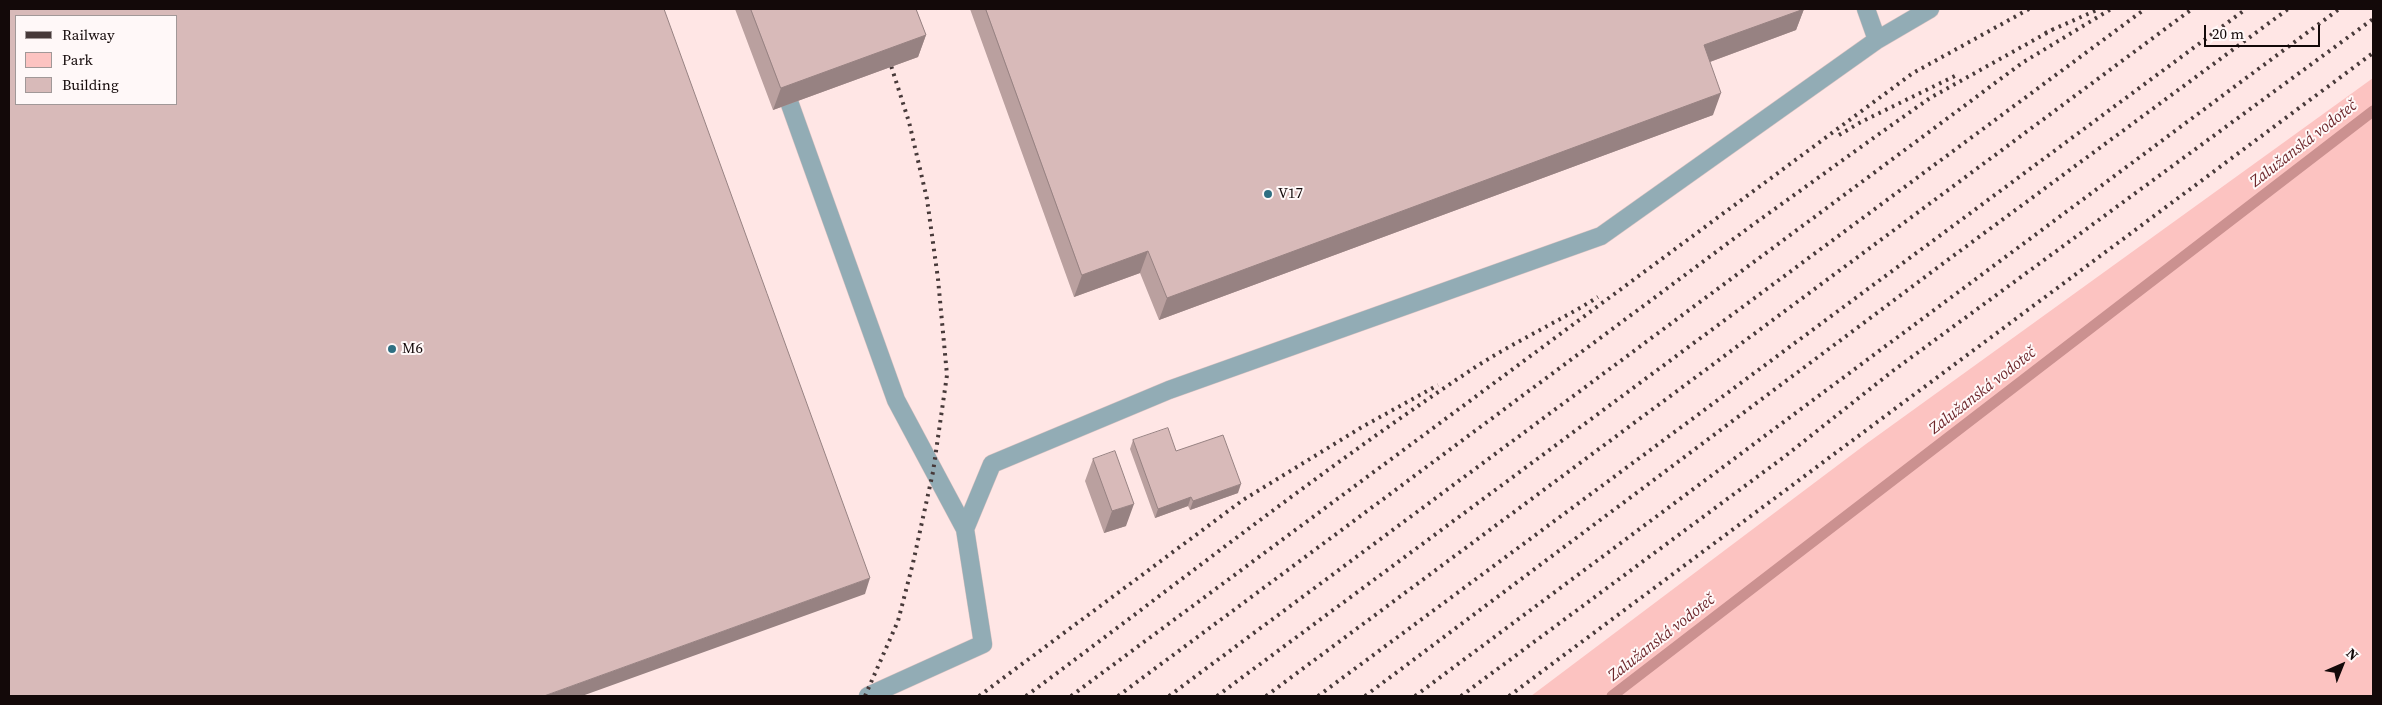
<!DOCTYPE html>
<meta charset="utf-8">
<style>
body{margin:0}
#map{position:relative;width:2382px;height:705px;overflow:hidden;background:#ffe6e5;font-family:"Source Serif 4",serif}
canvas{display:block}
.frame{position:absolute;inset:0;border:10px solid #130909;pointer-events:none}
.legend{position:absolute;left:15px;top:15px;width:162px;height:90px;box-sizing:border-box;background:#fff8f8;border:1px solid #a19898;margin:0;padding:6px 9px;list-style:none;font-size:15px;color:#130909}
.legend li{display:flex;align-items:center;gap:10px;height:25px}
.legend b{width:25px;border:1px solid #a19898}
.north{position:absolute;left:2317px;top:640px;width:50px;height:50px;-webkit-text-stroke:4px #fff8f8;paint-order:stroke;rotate:44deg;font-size:14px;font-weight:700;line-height:20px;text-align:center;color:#130909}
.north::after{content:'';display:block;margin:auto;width:18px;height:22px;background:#130909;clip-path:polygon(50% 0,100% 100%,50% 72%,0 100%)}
.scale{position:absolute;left:2204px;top:25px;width:116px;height:22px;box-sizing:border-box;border:2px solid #130909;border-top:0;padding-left:6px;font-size:15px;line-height:18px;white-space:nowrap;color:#130909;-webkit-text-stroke:4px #fff8f8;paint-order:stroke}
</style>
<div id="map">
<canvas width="2382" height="705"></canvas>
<div class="frame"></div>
<ul class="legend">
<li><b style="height:6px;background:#473939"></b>Railway</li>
<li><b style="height:14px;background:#fcc3c1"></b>Park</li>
<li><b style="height:14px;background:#d8bab9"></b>Building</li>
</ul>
<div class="north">N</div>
<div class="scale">20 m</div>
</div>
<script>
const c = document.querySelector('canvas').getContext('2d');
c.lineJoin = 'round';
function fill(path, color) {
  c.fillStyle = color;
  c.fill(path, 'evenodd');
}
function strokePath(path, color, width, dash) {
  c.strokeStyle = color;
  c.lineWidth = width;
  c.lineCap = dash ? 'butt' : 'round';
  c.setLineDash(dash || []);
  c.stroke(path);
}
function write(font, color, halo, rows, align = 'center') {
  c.font = font + ' "Source Serif 4",serif';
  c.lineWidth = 4;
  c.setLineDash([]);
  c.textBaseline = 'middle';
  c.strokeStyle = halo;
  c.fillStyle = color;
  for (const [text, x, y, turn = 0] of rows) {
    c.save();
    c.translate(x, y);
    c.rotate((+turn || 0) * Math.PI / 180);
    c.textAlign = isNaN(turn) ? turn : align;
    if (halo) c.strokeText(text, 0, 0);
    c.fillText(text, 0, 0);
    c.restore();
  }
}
fill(new Path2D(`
 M2373 78V696H1531L1866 444Z`), '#fcc3c1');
strokePath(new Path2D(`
 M1612 696 2373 111`), '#cb9190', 11);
const service = new Path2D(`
 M1877 40 1930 9
 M782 82 896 400 965 529
 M868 696 983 644 965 529 992 464 1169 390 1601 236 1877 40 1866 9`);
strokePath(service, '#d9c3c2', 19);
strokePath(service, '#92acb5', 18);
strokePath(new Path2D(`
 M2045 33 2099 9
 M1839 135 1861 122 1959 74
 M865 696 898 621 913 563 933 472 947 375 938 279 927 199 909 122 887 53
 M979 696 1243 500 1362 427 1438 385
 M1026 696C1175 586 1320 470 1474 368 1514 342 1558 322 1598 297
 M1071 696 1913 73 2029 9
 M1118 696 1751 226 1879 134 1930 98 2052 30
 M1169 696 2022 63 2111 9
 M1217 696 2145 9
 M1266 696 2192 9
 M1318 696 2246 9
 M1365 696 1945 262 2288 9
 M1415 696 2339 9
 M1461 696 1784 457 1894 370 2373 19
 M1509 696 2373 53`), '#473939', 4, [2.5, 5]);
fill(new Path2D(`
 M735 9H916L926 35 918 57 773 110Z
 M970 9H1804L1796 30 1710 62 1713 115 1159 320 1140 273 1074 297Z
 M1133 440 1176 451 1238 493 1190 510 1188 506 1155 518 1130 449Z
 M1093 459 1126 526 1104 533 1085 481Z`), '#baa09f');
fill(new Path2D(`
 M1804 9 1796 30 1696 67 1704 45Z
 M926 35 918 57 773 110 781 88Z
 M1721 93 1713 115 1159 320 1167 298Z
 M1148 251 1140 273 1074 297 1082 275Z
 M1241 484 1238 493 1190 510 1193 501Z
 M1191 497 1188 506 1155 518 1158 509Z
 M1134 504 1126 526 1104 533 1112 511Z
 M870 578 865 594 582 696H544Z`), '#978282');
const building = new Path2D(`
 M9 9H664L870 578 544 696H9ZM16 16H176V104H16Z
 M751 9H916L926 35 781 88Z
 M986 9H1804L1704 45 1721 93 1167 298 1148 251 1082 275Z
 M1168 428 1176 451 1223 435 1241 484 1193 501 1191 497 1158 509 1133 440Z
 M1115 451 1134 504 1112 511 1093 459Z`);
fill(building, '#d8bab9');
strokePath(building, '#978282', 1);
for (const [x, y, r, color] of [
 [1268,194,5,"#2e6f82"],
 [392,349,5,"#2e6f82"]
]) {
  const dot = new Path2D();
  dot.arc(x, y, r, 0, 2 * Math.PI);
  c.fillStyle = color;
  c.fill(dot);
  strokePath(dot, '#fff8f8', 2);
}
write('15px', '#130909', '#fff8f8', [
 ["V17",1278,194],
 ["M6",402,349]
], 'left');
write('italic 16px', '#6d262a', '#fff8f8', [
 ["Zalužanská vodoteč",2304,144,-38],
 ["Zalužanská vodoteč",1983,391,-38],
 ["Zalužanská vodoteč",1662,638,-38]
]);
</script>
